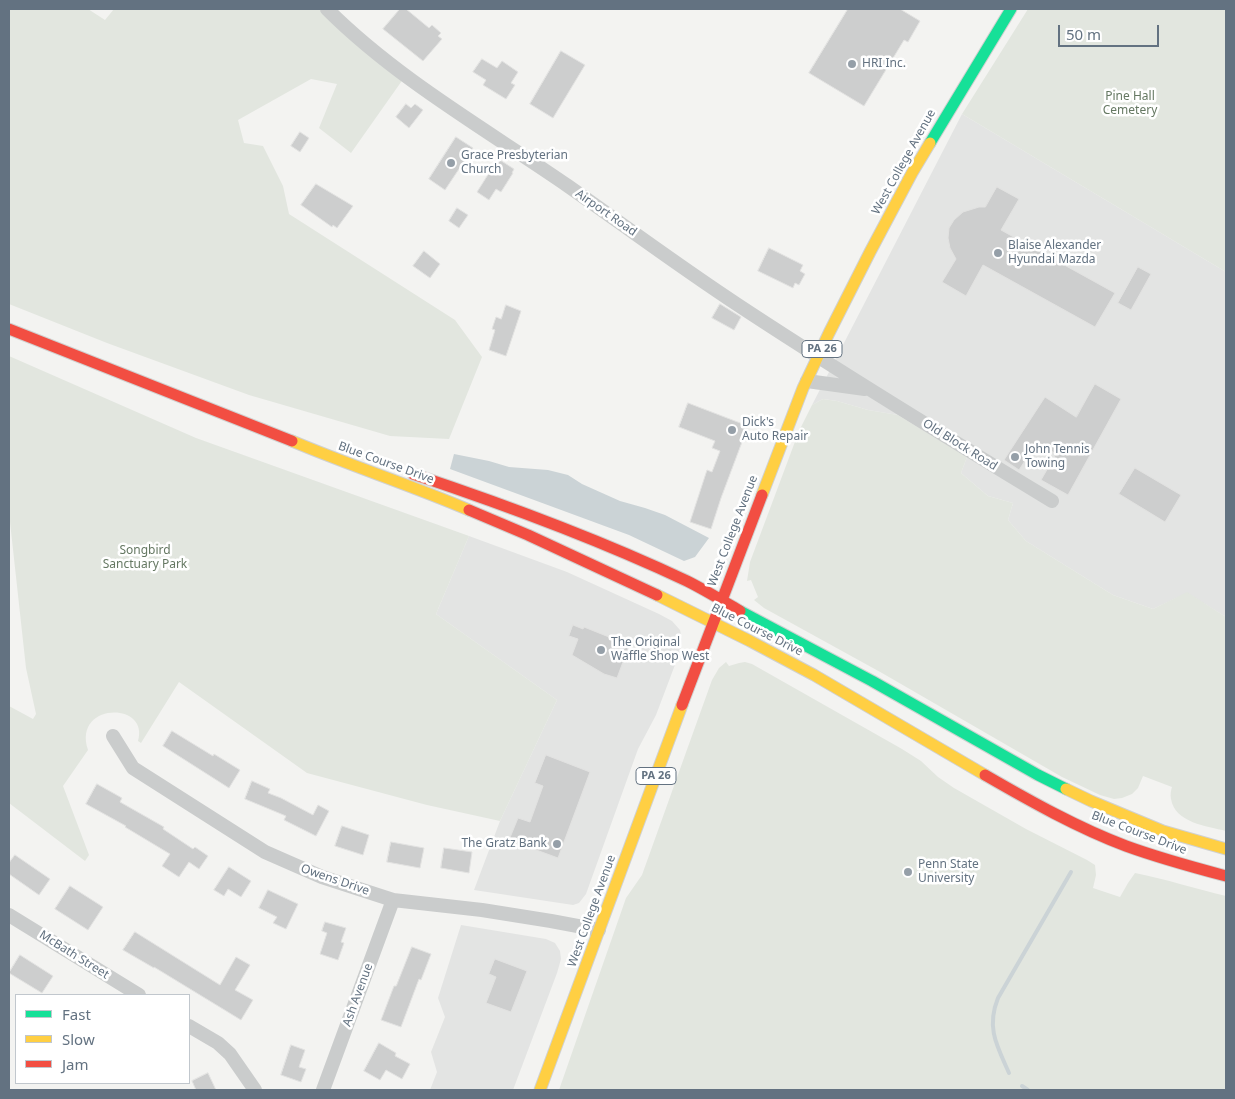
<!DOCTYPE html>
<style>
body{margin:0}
#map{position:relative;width:1235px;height:1099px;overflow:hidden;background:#f3f3f1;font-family:"Noto Sans",sans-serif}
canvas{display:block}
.frame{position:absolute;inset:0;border:10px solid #637281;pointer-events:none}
.legend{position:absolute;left:15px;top:994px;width:175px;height:90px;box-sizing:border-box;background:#fff;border:1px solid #c1c7cd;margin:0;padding:6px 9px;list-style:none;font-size:15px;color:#637281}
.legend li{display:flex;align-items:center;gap:10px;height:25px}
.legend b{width:25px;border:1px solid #c1c7cd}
.scale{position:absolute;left:1058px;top:25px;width:101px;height:22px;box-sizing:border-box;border:2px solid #637281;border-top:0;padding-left:6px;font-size:15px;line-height:18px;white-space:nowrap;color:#637281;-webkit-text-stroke:4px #fff;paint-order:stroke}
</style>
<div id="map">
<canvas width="1235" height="1099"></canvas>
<div class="frame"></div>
<ul class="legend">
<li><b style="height:6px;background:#16e098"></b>Fast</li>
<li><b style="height:6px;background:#ffcf43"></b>Slow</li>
<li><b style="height:6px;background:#f24e42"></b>Jam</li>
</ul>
<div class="scale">50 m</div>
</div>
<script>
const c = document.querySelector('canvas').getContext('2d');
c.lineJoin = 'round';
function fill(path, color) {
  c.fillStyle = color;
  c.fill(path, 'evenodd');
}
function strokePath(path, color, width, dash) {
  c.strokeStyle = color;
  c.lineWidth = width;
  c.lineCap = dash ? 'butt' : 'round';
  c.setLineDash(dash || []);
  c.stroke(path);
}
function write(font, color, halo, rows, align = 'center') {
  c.font = font + ' "Noto Sans",sans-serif';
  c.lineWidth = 5;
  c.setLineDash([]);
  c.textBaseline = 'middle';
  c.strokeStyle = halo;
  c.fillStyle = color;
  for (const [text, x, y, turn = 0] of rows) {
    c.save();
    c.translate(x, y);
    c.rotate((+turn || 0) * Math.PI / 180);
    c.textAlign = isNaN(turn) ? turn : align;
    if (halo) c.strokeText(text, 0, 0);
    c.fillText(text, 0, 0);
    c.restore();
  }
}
fill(new Path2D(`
 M962 114 1226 272V617L1187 593 1153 609 1113 595 1026 541 1008 520 1013 503 988 496 961 473 967 457 898 415 868 410 837 401 823 399 812 405Z
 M469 536 567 572 659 614 672 621 680 630 682 639 681 649 656 715 638 749 586 894 579 903 573 905 474 890 500 821 557 700 436 614Z
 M461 925 546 939 555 943 560 951 561 959 557 973 513 1090H430L437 1072 431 1052 445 1017 438 998Z`), '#e3e4e3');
fill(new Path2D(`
 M9 9H88L105 20 114 9H331L406 75 351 153 319 128 337 84 311 79 238 120 244 143 263 146 283 186 289 214 455 320 482 357 449 439 390 436 249 395 107 343 9 304Z
 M1028 9H1226V272L962 114Z
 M9 356 196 438 469 536 436 614 557 700 500 821 427 805 307 773 179 682 141 743 138 741C150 701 72 702 88 750L63 786 89 855 85 861 9 803V706L33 719 36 714 26 668 9 513Z
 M823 399 837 401 868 410 898 415 967 457 961 473 988 496 1013 503 1008 520 1026 541 1113 595 1153 609 1187 592 1226 617V831C1207 826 1175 823 1171 799 1170 795 1171 790 1172 787L1143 776 1138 788 1132 794 1122 798 1114 799 1100 795 1062 777 882 673 764 608 754 600 758 597 751 580 747 581 750 562 799 431 812 405Z
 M726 662 729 666 739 663 745 662 752 664 902 749 921 761 938 777 954 788 1026 829 1087 860 1095 865 1096 875 1093 888 1120 897 1128 883 1135 873C1166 879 1196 889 1226 896V1090H559L626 898 642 875 712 680 719 668Z`), '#e2e6df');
fill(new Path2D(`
 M454 454 489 461 509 467 548 470 568 475 582 484 620 501 645 508 665 515 709 538 695 557 684 561 629 535 450 469Z`), '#cbd3d6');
strokePath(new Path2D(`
 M1009 1073C997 1046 986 1028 998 998L1071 872
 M1022 1086 1028 1090`), '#cbd3d6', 4);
const building = new Path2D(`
 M400 9H406L429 28 432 25 441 33 438 36 442 39 423 61 383 29Z
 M848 9H900L920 21 908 42 904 40 864 106 809 73Z
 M561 51 585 65 553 118 530 104Z
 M482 59 497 68 502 61 518 72 511 83 515 85 506 99 483 85 486 80 473 72Z
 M406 104 411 108 415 104 423 110 409 128 396 117Z
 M300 132 309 138 300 152 291 146Z
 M456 137 473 148 445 190 429 179Z
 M500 160 514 169 512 173H513L501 192 496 189 489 200 477 192 496 162 498 163Z
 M316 184 353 206 337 228 333 225 332 227 301 205Z
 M997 187 1019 199 1001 230 1115 293 1095 327 983 265 966 296 942 282 956 259 950 248 948 238 949 228 954 220 963 212 979 207H985Z
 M457 208 468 215 459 228 449 221Z
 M769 248 803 265 800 271 805 274 799 285 795 283 793 288 758 271Z
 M424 251 440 264 430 278 413 266Z
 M1138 267 1151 274 1131 310 1118 303Z
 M720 304 741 317 734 330 712 318Z
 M506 305 521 311 506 356 489 350 495 330 492 329 496 317 501 319Z
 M1095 384 1121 399 1068 495 1041 480 1056 454 1037 442 1019 470 1004 460 1045 397 1076 417Z
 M688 403 748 426 721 498 711 529 690 522 707 470 712 472 720 451 712 448 715 441 679 427Z
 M1135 468 1181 495 1165 522 1119 494Z
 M573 625 583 629 584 627 609 637V638L629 646 617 678 604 674 572 655 578 639 569 636Z
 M172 731 213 756 214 754 240 770 229 788 163 746Z
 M546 755 590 772 558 858 509 840 518 818 530 822 543 786 535 783Z
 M252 781 270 789 268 793 281 798 313 815 318 805 329 811 316 836 284 820 286 816 245 799Z
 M97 784 122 798 120 802 164 827 163 829 193 849 195 847 208 856 199 869 189 862 179 877 162 866 170 854 125 827 126 826 86 804Z
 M342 826 369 835 363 855 335 846Z
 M391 842 424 848 420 868 387 862Z
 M444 848 472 852 469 873 441 868Z
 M15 855 50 879 39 895 9 874V863Z
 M229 867 251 881 241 897 228 889 224 896 214 890Z
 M70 886 103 907 88 930 55 909Z
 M268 890 298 904 286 929 273 923 277 917 259 908Z
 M325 922 346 928 341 942 344 943 338 960 320 954 327 933 322 931Z
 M135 932 220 985 236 957 250 965 235 990 253 1000 241 1020 154 967V968L123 950Z
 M412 947 431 954 421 980 419 979 401 1027 381 1020 394 986H396Z
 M20 955 53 976 42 993 9 973Z
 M495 959 527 971 511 1012 486 1003 496 977 489 974Z
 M379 1043 396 1053 395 1056 410 1064 402 1079 386 1070 380 1080 364 1071Z
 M291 1045 305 1050 299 1067 306 1069 301 1082 281 1075Z
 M208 1073 216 1090H196L192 1081Z`);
fill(building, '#cdcece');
strokePath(building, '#e2e2e1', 1);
const fast = new Path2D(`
 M930 143 1011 9
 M740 611 872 681 1038 775 1066 789`);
const slow = new Path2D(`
 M292 441C351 466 411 485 469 510
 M762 495 803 388 829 333 870 252 912 173 930 143
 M657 595 750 641 814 675 985 775
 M1066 789 1091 801 1163 831 1226 849
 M540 1090 682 705`);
const jam = new Path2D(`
 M9 329 292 441
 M413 474C506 505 598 539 687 581 705 590 723 601 740 611
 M469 510 528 535 657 595
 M682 705 762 495
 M985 775C1030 801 1078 828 1126 846 1159 858 1192 867 1226 876`);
strokePath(fast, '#d0d1d0', 13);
strokePath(slow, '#d0d1d0', 13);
strokePath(jam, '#d0d1d0', 13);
strokePath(new Path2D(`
 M327 9C397 79 487 130 568 186 625 226 680 267 738 305 841 373 946 437 1052 501
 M807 381 865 389
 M113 736 133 768 265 852 322 877 393 900 482 910 551 921 599 930
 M9 915 139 995
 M189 1026 218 1043 230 1054 255 1090
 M323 1090 393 900`), '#cacccc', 14);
strokePath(fast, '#16e098', 11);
strokePath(slow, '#ffcf43', 11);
strokePath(jam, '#f24e42', 11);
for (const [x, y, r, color] of [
 [852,64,5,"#959fa8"],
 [451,163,5,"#959fa8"],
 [998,253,5,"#959fa8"],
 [732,430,5,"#959fa8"],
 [1015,457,5,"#959fa8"],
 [601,650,5,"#959fa8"],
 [557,844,5,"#959fa8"],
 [908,872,5,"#959fa8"]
]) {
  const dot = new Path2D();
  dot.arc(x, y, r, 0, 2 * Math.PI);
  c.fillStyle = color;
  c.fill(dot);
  strokePath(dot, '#fff', 2);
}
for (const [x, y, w] of [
 [822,349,40],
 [656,776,40]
]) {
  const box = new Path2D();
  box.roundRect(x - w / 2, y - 8.5, w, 17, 4);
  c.fillStyle = '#fff';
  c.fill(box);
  strokePath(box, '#637281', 1);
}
write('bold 11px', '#637281', null, [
 ["PA 26",822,349],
 ["PA 26",656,776]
]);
write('12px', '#637281', '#fff', [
 ["HRI Inc.",862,64],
 ["Grace Presbyterian",461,156],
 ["Church",461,170],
 ["Blaise Alexander",1008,246],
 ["Hyundai Mazda",1008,260],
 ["Dick's",742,423],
 ["Auto Repair",742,437],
 ["John Tennis",1025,450],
 ["Towing",1025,464],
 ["The Original",611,643],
 ["Waffle Shop West",611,657],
 ["The Gratz Bank",547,844,"right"],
 ["Penn State",918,865],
 ["University",918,879]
], 'left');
write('12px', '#657862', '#fff', [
 ["Pine Hall",1130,97],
 ["Cemetery",1130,111],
 ["Songbird",145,551],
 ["Sanctuary Park",145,565]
]);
write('12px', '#637281', '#fff', [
 ["West College Avenue",904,162,-61],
 ["Airport Road",606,213,35],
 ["Old Block Road",960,445,32],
 ["Blue Course Drive",386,463,20],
 ["West College Avenue",733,531,-69],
 ["Blue Course Drive",757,630,27],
 ["Blue Course Drive",1139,833,21],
 ["Owens Drive",335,880,19],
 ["West College Avenue",592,911,-70],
 ["McBath Street",74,955,32],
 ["Ash Avenue",358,995,-70]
]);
</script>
